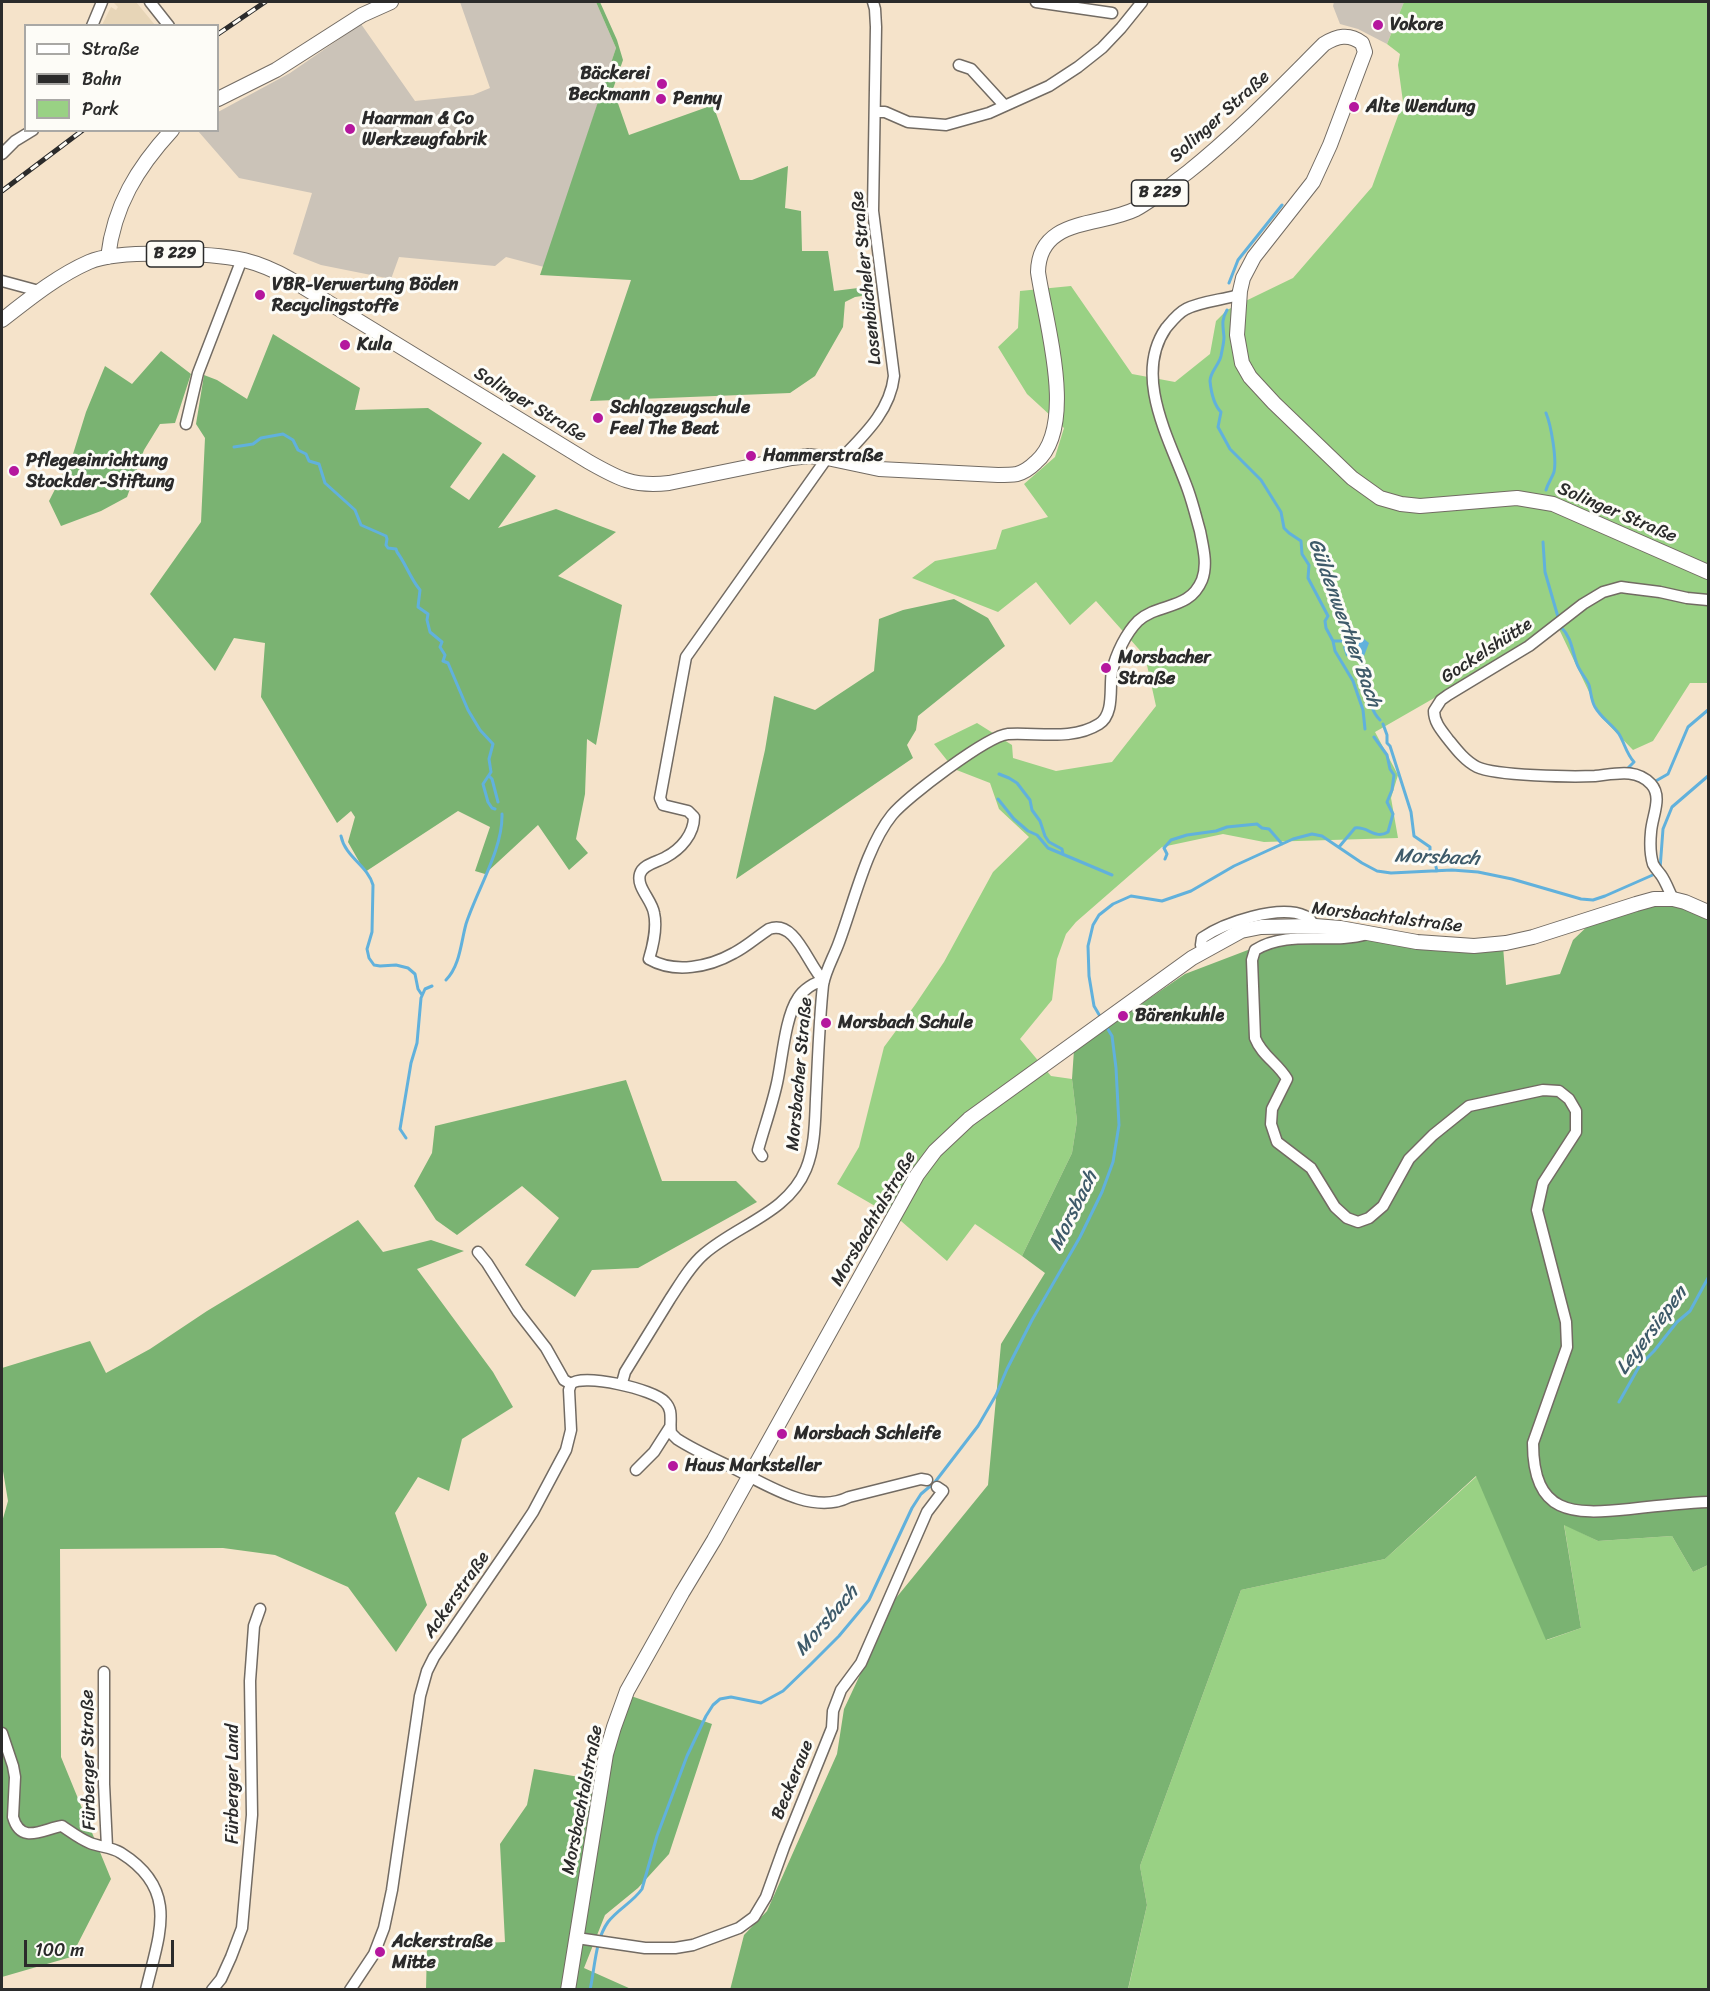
<!DOCTYPE html>
<meta charset="utf-8">
<style>
body{margin:0}
#map{position:relative;width:1710px;height:1991px;overflow:hidden;background:#f5e3ca;font-family:Sriracha,sans-serif}
canvas{display:block}
.frame{position:absolute;inset:0;border:3px solid #2b2b2b;pointer-events:none}
.legend{position:absolute;left:24px;top:24px;width:195px;height:108px;box-sizing:border-box;background:#fdfcf7;border:2px solid #a9a8a5;margin:0;padding:8px 10px;list-style:none;font-size:18px;color:#2b2b2b}
.legend li{display:flex;align-items:center;gap:12px;height:30px}
.legend b{width:30px;border:2px solid #a9a8a5}
.scale{position:absolute;left:24px;top:1940px;width:150px;height:27px;box-sizing:border-box;border:3px solid #2b2b2b;border-top:0;padding-left:8px;font-size:18px;line-height:21px;white-space:nowrap;color:#2b2b2b;-webkit-text-stroke:4px #fdfcf7;paint-order:stroke}
</style>
<div id="map">
<canvas width="1710" height="1991"></canvas>
<div class="frame"></div>
<ul class="legend">
<li><b style="height:8px;background:#fff"></b>Straße</li>
<li><b style="height:8px;background:#2b2b2b"></b>Bahn</li>
<li><b style="height:16px;background:#99d184"></b>Park</li>
</ul>
<div class="scale">100 m</div>
</div>
<script>
const c = document.querySelector('canvas').getContext('2d');
c.lineJoin = 'round';
function fill(path, color) {
  c.fillStyle = color;
  c.fill(path, 'evenodd');
}
function strokePath(path, color, width, dash) {
  c.strokeStyle = color;
  c.lineWidth = width;
  c.lineCap = dash ? 'butt' : 'round';
  c.setLineDash(dash || []);
  c.stroke(path);
}
function write(font, color, halo, rows, align = 'center') {
  c.font = font + ' Sriracha,sans-serif';
  c.lineWidth = 6;
  c.setLineDash([]);
  c.textBaseline = 'middle';
  c.strokeStyle = halo;
  c.fillStyle = color;
  for (const [text, x, y, turn = 0] of rows) {
    c.save();
    c.translate(x, y);
    c.rotate((+turn || 0) * Math.PI / 180);
    c.textAlign = isNaN(turn) ? turn : align;
    if (halo) c.strokeText(text, 0, 0);
    c.fillText(text, 0, 0);
    c.restore();
  }
}
fill(new Path2D(`
 M113 2H136L155 25H102L111 7 116 10 118 7Z`), '#e7d5b7');
fill(new Path2D(`
 M460 2H596L616 48 544 267 506 257 495 266 399 257 391 279 321 265 293 254 312 193 239 178 198 131 218 130V112L290 73 361 24 415 101 473 95 490 88Z
 M1334 2H1404L1387 44 1358 29 1340 24 1333 6Z`), '#cbc3b8');
fill(new Path2D(`
 M1404 2H1708V683H1690L1653 741 1633 750 1601 717 1558 627 1375 732 1398 775 1391 798 1398 838 1264 842 1223 834 1162 847 1076 922 1066 934 1057 959 1052 1000 1020 1039 1051 1076 1072 1079 1077 1121 1072 1153 1022 1256 975 1224 947 1261 901 1221 837 1184 859 1147 884 1047 915 1005 944 962 993 872 1029 837 999 809 990 783 954 769 934 744 977 723 1012 745 1013 758 1056 771 1112 762 1156 706 1145 656 1096 601 1070 625 1036 582 998 612 912 578 935 561 996 549 1002 530 1048 517 1024 484 1055 457 1064 428 1027 394 998 347 1018 328 1020 291 1071 286 1132 374 1175 382 1210 354 1216 321 1227 310 1293 278 1372 187 1403 102 1398 65 1400 54 1387 44Z
 M1477 1476 1547 1640 1581 1628 1564 1524 1598 1541 1672 1536 1693 1572 1708 1565V1989L1128 1990 1147 1905 1140 1866 1241 1590 1385 1559Z`), '#99d184');
fill(new Path2D(`
 M596 2H600L617 40 623 60 613 89 629 135 713 105 740 180H752L788 166 785 208 801 211 802 251H828L834 291 874 286 875 294 855 297 845 302 843 327 815 376 790 393 590 401 631 280 540 275 616 48Z
 M273 334 360 388 355 410 428 408 482 443 450 487 469 500 503 453 536 476 498 528 556 509 616 532 558 576 622 605 596 745 587 739 585 794 576 839 588 853 569 870 538 825 485 874 475 871 490 827 458 811 365 872 348 842 355 817 351 811 337 823 261 697 265 643 234 638 215 671 150 594 201 522 205 438 196 424 204 375 217 380 247 399Z
 M161 351 191 374 175 423 160 424 144 450 127 497 101 511 61 526 49 501 73 454 86 412 105 366 132 384Z
 M954 599 988 618 1005 646 918 716 916 730 907 745 913 758 736 879 765 750 774 696 815 710 874 671 879 619 903 610Z
 M1665 904 1685 905 1708 918V1565L1693 1572 1672 1536 1598 1541 1564 1525 1581 1628 1546 1640 1476 1476 1385 1559 1241 1590 1140 1866 1147 1905 1128 1989 730 1990 744 1935 767 1911 837 1754 844 1709 896 1598 988 1485 1001 1344 1045 1273 1022 1256 1072 1153 1077 1121 1072 1079 1074 1050 1185 974 1282 937 1378 934 1503 946 1506 985 1560 974 1573 940 1593 921Z
 M626 1080 662 1181H736L757 1202 638 1268 592 1270 575 1297 525 1265 559 1218 522 1186 457 1235 436 1220 414 1186 432 1153 435 1126Z
 M358 1220 383 1252 431 1240 464 1251 417 1269 493 1372 513 1407 462 1439 449 1491 418 1477 395 1513 427 1605 396 1652 348 1587 275 1555 223 1548 60 1549 61 1757 111 1879 71 1957 2 1977V1522L8 1501 2 1465V1368L90 1341 106 1373 150 1349 207 1311Z
 M631 1696 712 1724 669 1854 638 1888 605 1915 584 1968 631 1989 426 1990 427 1946 505 1942 500 1844 527 1805 534 1769 607 1782 610 1754Z`), '#7ab372');
fill(new Path2D(`
 M1350 634H1358L1369 643 1364 656 1353 658 1346 656 1343 647 1345 645 1342 639Z`), '#61b1dc');
strokePath(new Path2D(`
 M1229 283 1238 260 1282 205
 M1227 310C1221 320 1223 326 1224 337 1224 343 1222 350 1221 356 1219 365 1210 372 1210 381 1211 391 1214 405 1221 412L1218 427 1230 449 1261 480 1281 512 1284 528 1289 533 1301 541 1302 554 1309 565 1308 578 1328 616 1325 621 1326 628 1333 641 1335 651 1353 681 1363 710 1365 729
 M234 447 253 444 261 438 283 434 293 440 298 450 306 454 309 461 319 464 325 483 355 510 361 525 386 536 387 539 386 545 388 548 396 549 397 552C406 564 410 578 420 590L418 607 428 614 427 620 430 632 442 642 440 647 445 655 443 661 448 663 468 710 480 730 493 744 489 759 491 772 483 784 488 802 492 808 495 809
 M1546 490C1548 483 1552 478 1554 472 1557 459 1551 425 1546 413
 M1543 542 1545 572 1558 617
 M1561 627C1572 638 1572 651 1577 664 1580 672 1586 678 1589 685 1591 692 1591 700 1595 707 1601 718 1612 724 1619 734 1625 744 1626 753 1634 762L1628 768 1632 769
 M1333 641H1342
 M1361 657C1364 665 1367 673 1368 682 1370 696 1369 709 1380 720
 M1383 724 1387 735V743L1390 746 1411 812 1414 836 1430 847V857L1435 863 1437 871
 M999 774 1009 778 1017 783 1030 800 1032 810 1040 821 1045 836 1049 842 1062 849 1063 854
 M489 776 492 779 498 802
 M1653 781 1654 782 1668 774 1688 727 1708 710
 M998 799 1014 819 1028 831 1037 835 1048 848 1112 875
 M341 836C345 857 368 866 373 885L372 932 367 949 369 958 374 965 380 966 396 965 408 968 415 974 418 989 422 995
 M1339 847 1355 828C1368 826 1375 840 1388 832L1393 814 1387 802 1392 790 1394 775 1390 769 1387 755 1374 737
 M1165 859 1167 854 1164 848 1171 840 1187 835 1216 831 1227 827 1257 824 1262 828 1269 829 1282 844
 M1660 869 1663 829 1672 807 1708 776
 M446 980C460 966 461 942 466 924 477 890 503 849 502 814
 M1101 1018 1094 1006 1089 976 1088 946 1093 925 1099 915 1113 904 1131 896 1162 901 1191 891 1234 866 1293 839 1312 834 1322 836 1362 863 1377 871 1391 873 1452 870 1478 872 1512 879 1581 899 1593 900 1605 896 1655 874
 M406 1138 400 1129 411 1063 417 1043 421 998 425 989 432 986
 M1619 1402 1640 1365 1654 1351 1677 1322 1690 1311 1708 1278
 M590 1990C595 1968 595 1940 608 1922 618 1909 633 1902 642 1889L657 1836 687 1756 706 1716 713 1705 720 1699 731 1697 761 1703 783 1691 810 1665 839 1636 869 1600 912 1508 921 1494 935 1482 978 1426 996 1395 1007 1369 1032 1320 1080 1237 1102 1192 1113 1162 1119 1125 1116 1068 1112 1036 1106 1026`), '#61b1dc', 3);
const minor = new Path2D(`
 M150 2 169 26
 M1036 2 1112 13
 M92 26 102 2
 M959 65 971 69 1004 105
 M875 112H885L908 122 946 125 989 113 1049 86 1078 67 1102 48 1121 28 1142 2
 M2 154 15 141 33 130
 M2 281 39 291
 M186 424 198 373 242 259
 M839 461C863 436 890 412 894 376L873 211 876 27 875 9 873 2
 M1673 899C1669 891 1666 882 1661 875 1658 871 1655 868 1653 864 1650 854 1650 842 1651 832 1652 816 1663 797 1651 784 1636 768 1615 774 1595 776 1573 777 1496 776 1477 767 1465 761 1456 749 1448 739 1441 730 1434 722 1434 711L1441 700 1448 695 1529 646 1583 604 1603 592 1621 587 1628 588 1660 592 1687 598 1708 600
 M1367 934C1331 945 1289 929 1255 950L1252 960 1255 1038C1262 1056 1278 1063 1287 1079L1272 1109 1271 1124 1277 1142 1311 1168 1335 1207 1347 1218 1358 1222 1369 1218 1383 1206 1409 1159 1433 1135 1469 1106 1543 1090 1559 1091 1569 1099 1576 1111V1132L1543 1183 1537 1210 1566 1322 1567 1347 1533 1443C1533 1515 1572 1515 1630 1509 1656 1506 1682 1503 1708 1502
 M1204 951 1201 945 1202 938C1224 923 1279 904 1305 916 1310 918 1312 923 1315 926
 M824 981C808 966 796 919 769 929 757 937 746 947 734 953 709 967 675 974 649 959 653 946 657 926 654 913 652 900 636 887 640 874 643 864 658 862 666 857 681 849 694 834 694 817L688 811 663 805 660 798 686 657 827 458
 M762 1156 758 1150C764 1128 772 1106 777 1083 782 1061 785 1017 798 998 803 990 814 982 824 981
 M478 1252 487 1263 518 1312 546 1348 564 1380 571 1384
 M622 1383 625 1372C640 1348 655 1323 670 1299 680 1284 690 1266 704 1254 737 1225 788 1213 806 1169 815 1147 815 1122 816 1099 818 1061 819 1023 823 985 825 972 833 958 838 945 853 906 866 847 892 815 907 797 987 736 1008 734 1037 732 1072 741 1099 724 1115 714 1109 687 1112 671 1116 654 1126 633 1138 621 1159 602 1189 611 1202 580 1208 564 1203 547 1200 531 1196 517 1193 504 1188 490 1171 442 1132 377 1166 328 1172 321 1178 313 1186 309 1199 302 1220 300 1235 296L1240 291
 M571 1384C582 1373 654 1389 665 1402 674 1411 669 1422 671 1433L677 1439C694 1450 712 1458 731 1467 764 1483 812 1516 849 1497L921 1479 927 1480
 M636 1470 654 1452 670 1427
 M104 1672V1784L107 1847
 M2 1733 13 1766 15 1777 13 1817C21 1846 45 1828 62 1826 71 1832 80 1839 90 1843 100 1847 112 1847 121 1853 180 1890 159 1934 146 1990
 M577 1938 645 1948H675L693 1945 739 1928 754 1917 766 1897 784 1847 832 1728 833 1711 841 1690 861 1663 927 1512 943 1491 937 1487
 M212 1990 221 1979 231 1957 242 1928 252 1815 250 1681 254 1626 260 1609
 M350 1990 374 1954 384 1928 392 1890 420 1696 427 1671 434 1657 513 1542 533 1512 566 1450 571 1430 569 1390 571 1384`);
const major = new Path2D(`
 M218 99 276 70 362 15 391 2
 M108 257C114 206 137 168 172 130
 M2 320C29 299 57 276 89 262 118 249 212 253 244 260 260 264 276 271 290 279L589 462C619 479 633 487 669 483L792 458 809 456 827 458 879 469 998 475C1004 475 1011 475 1017 474 1024 472 1031 467 1036 462 1078 426 1045 321 1038 272 1039 217 1100 227 1136 209 1154 199 1171 185 1188 172 1237 133 1280 88 1324 44 1337 36 1349 33 1362 43L1365 52 1330 145 1313 182 1254 257 1243 278 1240 291 1237 335 1242 363 1250 377 1274 403 1352 478 1380 498 1401 504 1420 506 1517 498 1553 504 1708 572
 M568 1990 606 1754 614 1727 627 1691 682 1593 714 1540 917 1175 935 1151 969 1119 1192 958 1241 931 1261 927 1315 926 1340 928 1417 942 1474 946 1506 943 1533 937 1636 904 1654 899H1673L1685 902 1708 912`);
strokePath(minor, '#726b63', 13);
strokePath(major, '#726b63', 16);
strokePath(minor, '#fff', 10);
strokePath(major, '#fff', 14);
const rail = new Path2D(`
 M218 34 265 2
 M2 191 83 130`);
strokePath(rail, '#2b2b2b', 5);
strokePath(rail, '#fdfcf7', 3, [9]);
for (const [x, y, r, color] of [
 [1378,25,6,"#b5179e"],
 [662,84,6,"#b5179e"],
 [661,99,6,"#b5179e"],
 [1354,107,6,"#b5179e"],
 [350,129,6,"#b5179e"],
 [260,295,6,"#b5179e"],
 [345,345,6,"#b5179e"],
 [598,418,6,"#b5179e"],
 [751,456,6,"#b5179e"],
 [14,471,6,"#b5179e"],
 [1106,668,6,"#b5179e"],
 [1123,1016,6,"#b5179e"],
 [826,1023,6,"#b5179e"],
 [782,1434,6,"#b5179e"],
 [673,1466,6,"#b5179e"],
 [380,1952,6,"#b5179e"]
]) {
  const dot = new Path2D();
  dot.arc(x, y, r, 0, 2 * Math.PI);
  c.fillStyle = color;
  c.fill(dot);
  strokePath(dot, '#fdfcf7', 2);
}
for (const [x, y, w] of [
 [1160,193,57],
 [175,254,57]
]) {
  const box = new Path2D();
  box.roundRect(x - w / 2, y - 13, w, 26, 4.5);
  c.fillStyle = '#fdfcf7';
  c.fill(box);
  strokePath(box, '#2b2b2b', 1.5);
}
write('bold 16px', '#2b2b2b', null, [
 ["B 229",1160,193],
 ["B 229",175,254]
]);
write('bold 18px', '#2b2b2b', '#fdfcf7', [
 ["Vokore",1390,25],
 ["Bäckerei",650,74,"right"],
 ["Beckmann",650,95,"right"],
 ["Penny",673,99],
 ["Alte Wendung",1366,107],
 ["Haarman & Co",362,119],
 ["Werkzeugfabrik",362,140],
 ["VBR-Verwertung Böden",272,285],
 ["Recyclingstoffe",272,306],
 ["Kula",357,345],
 ["Schlagzeugschule",610,408],
 ["Feel The Beat",610,429],
 ["Hammerstraße",763,456],
 ["Pflegeeinrichtung",26,461],
 ["Stockder-Stiftung",26,482],
 ["Morsbacher",1118,658],
 ["Straße",1118,679],
 ["Bärenkuhle",1135,1016],
 ["Morsbach Schule",838,1023],
 ["Morsbach Schleife",794,1434],
 ["Haus Marksteller",685,1466],
 ["Ackerstraße",392,1942],
 ["Mitte",392,1963]
], 'left');
write('18px', '#2b2b2b', '#fdfcf7', [
 ["Solinger Straße",1220,117,-42],
 ["Losenbücheler Straße",867,278,-96],
 ["Solinger Straße",530,405,31],
 ["Solinger Straße",1617,513,23],
 ["Gockelshütte",1487,651,-33],
 ["Morsbachtalstraße",1387,918,7],
 ["Morsbacher Straße",800,1074,-85],
 ["Morsbachtalstraße",874,1219,-60],
 ["Ackerstraße",457,1595,-55],
 ["Fürberger Straße",89,1760,-91],
 ["Beckeraue",793,1780,-68],
 ["Fürberger Land",233,1784,-90],
 ["Morsbachtalstraße",583,1800,-79]
]);
write('italic 20px', '#3e5a69', '#fdfcf7', [
 ["Güldenwerther Bach",1344,623,70],
 ["Morsbach",1437,858,2],
 ["Morsbach",1074,1211,-64],
 ["Leyersiepen",1652,1331,-53],
 ["Morsbach",827,1621,-49]
]);
</script>
